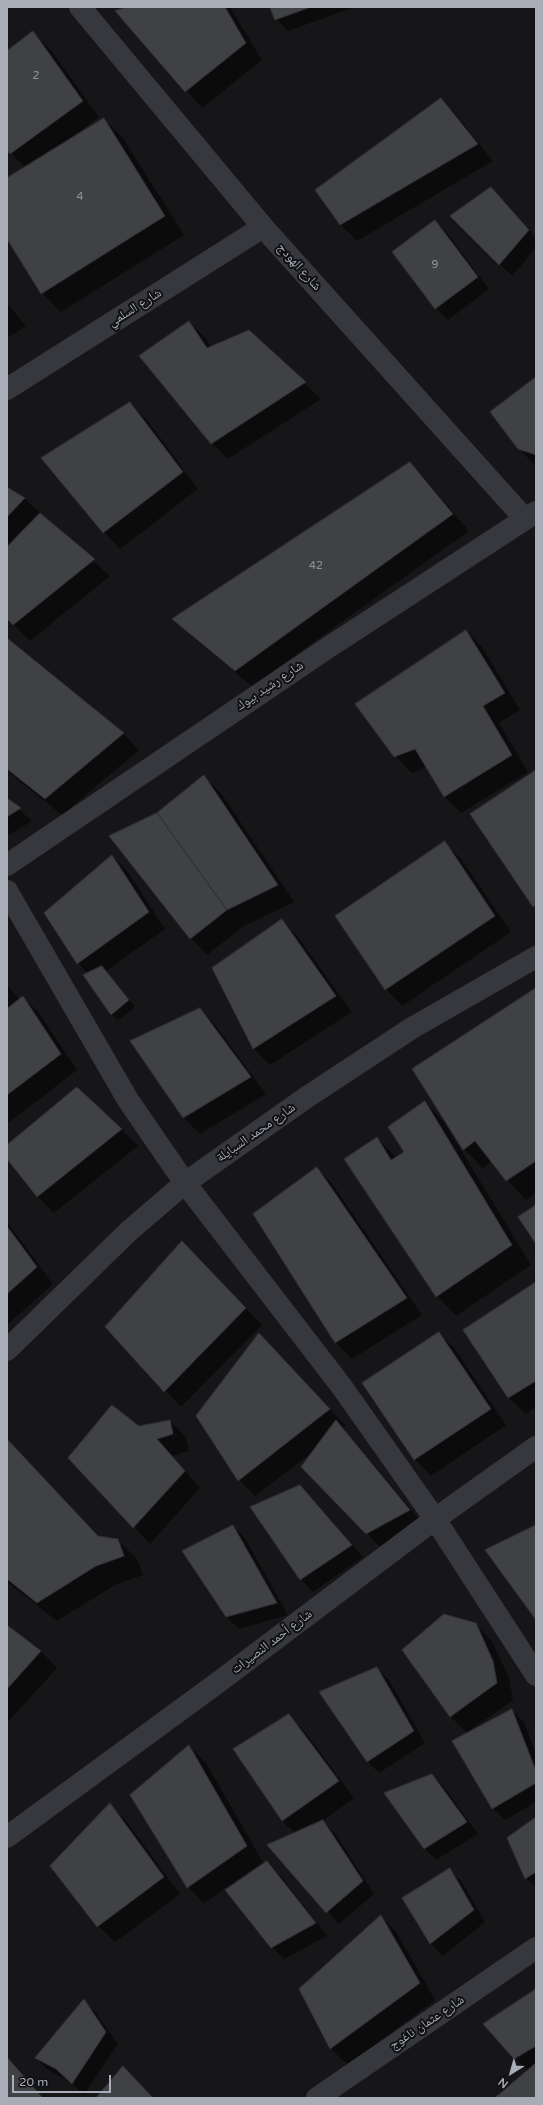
<!DOCTYPE html>
<meta charset="utf-8">
<style>
body{margin:0}
#map{position:relative;width:543px;height:2105px;overflow:hidden;background:#161618;font-family:"Varela Round",sans-serif}
canvas{display:block}
.frame{position:absolute;inset:0;border:8px solid #a8adb8;pointer-events:none}
.north{position:absolute;left:491px;top:2053px;width:40px;height:40px;-webkit-text-stroke:3px #111113;paint-order:stroke;rotate:217deg;font-size:11px;font-weight:700;line-height:16px;text-align:center;color:#a8adb8}
.north::after{content:'';display:block;margin:auto;width:14px;height:18px;background:#a8adb8;clip-path:polygon(50% 0,100% 100%,50% 72%,0 100%)}
.scale{position:absolute;left:12px;top:2075px;width:99px;height:18px;box-sizing:border-box;border:2px solid #a8adb8;border-top:0;padding-left:5px;font-size:12px;line-height:14px;white-space:nowrap;color:#a8adb8;-webkit-text-stroke:3px #111113;paint-order:stroke}
</style>
<div id="map">
<canvas width="543" height="2105"></canvas>
<div class="frame"></div>
<div class="north">N</div>
<div class="scale">20 m</div>
</div>
<script>
const c = document.querySelector('canvas').getContext('2d');
c.lineJoin = 'round';
function fill(path, color) {
  c.fillStyle = color;
  c.fill(path, 'evenodd');
}
function strokePath(path, color, width, dash) {
  c.strokeStyle = color;
  c.lineWidth = width;
  c.lineCap = dash ? 'butt' : 'round';
  c.setLineDash(dash || []);
  c.stroke(path);
}
function write(font, color, halo, rows, align = 'center') {
  c.font = font + ' "Varela Round","Noto Naskh Arabic",sans-serif';
  c.lineWidth = 4;
  c.setLineDash([]);
  c.textBaseline = 'middle';
  c.strokeStyle = halo;
  c.fillStyle = color;
  for (const [text, x, y, turn = 0] of rows) {
    c.save();
    c.translate(x, y);
    c.rotate((+turn || 0) * Math.PI / 180);
    c.textAlign = isNaN(turn) ? turn : align;
    if (halo) c.strokeText(text, 0, 0);
    c.fillText(text, 0, 0);
    c.restore();
  }
}
fill(new Path2D(`
 M130 7H230L262 60 202 108 117 12Z
 M271 7H355L288 31 276 19Z
 M33 33 50 49 99 117 71 138 72 139 104 119 123 138 184 235 61 312 42 293 7 237V180L25 168 7 148V52Z
 M441 99 457 116 493 161 357 241 341 225Z
 M503 200 536 238V248L512 276 451 216Z
 M435 221 447 233 489 289 448 320 436 308Z
 M7 303 26 326 7 338Z
 M189 322 206 338 211 347 249 331 321 399 228 459 212 443Z
 M536 378V466L518 448Z
 M130 403 147 420 198 489 120 549 104 532 43 458Z
 M410 463 426 480 469 531 252 686 190 635 174 619Z
 M7 489 24 498 110 576 30 641 7 618Z
 M466 631 482 647 520 710 499 723 528 772 461 813 445 797 427 767 412 773 395 756Z
 M7 639 123 733 139 750 62 815 7 771Z
 M204 777 221 793 294 902 244 926 207 955 191 938 158 814Z
 M7 799 32 821 7 836Z
 M445 843 461 859 511 932 402 1006 386 989Z
 M112 856 128 872 165 929 106 971 135 1007 118 1020 111 1014 88 974 78 963Z
 M282 920 298 937 352 1012 270 1065 254 1049 213 968Z
 M7 985 20 1000 23 997 39 1013 77 1070 7 1124Z
 M536 989V1193L526 1200 507 1180 492 1161 483 1168 464 1149Z
 M200 1009 216 1026 266 1094 200 1134 184 1118 132 1041Z
 M425 1102 444 1122 531 1265 456 1316 437 1296 377 1138 397 1158 405 1153Z
 M121 1129 138 1146 54 1213 38 1197 7 1157V1147Z
 M317 1168 333 1185 422 1315 352 1359 336 1343 254 1214Z
 M7 1222 53 1284 7 1325Z
 M198 1259 262 1325 181 1407 106 1327Z
 M536 1283V1407L526 1414 509 1398 465 1330Z
 M439 1333 455 1349 506 1425 431 1476 415 1459Z
 M275 1351 346 1426 343 1428 425 1526 383 1550 302 1467 313 1452 255 1496 239 1480 197 1416Z
 M170 1421 186 1437 189 1451 172 1456 200 1488 150 1544 70 1458 138 1427Z
 M7 1439 99 1537 118 1540 137 1559 143 1575 115 1585 57 1621 7 1582Z
 M312 1498 363 1557 313 1592 301 1580 251 1508Z
 M233 1526 245 1538 288 1615 239 1629 227 1617 184 1552Z
 M475 1624 492 1641 509 1678 513 1700 468 1732 512 1710 524 1722 536 1754V1802L505 1820 493 1808 468 1734 451 1717 403 1650Z
 M7 1626 41 1651 57 1668 7 1723Z
 M377 1668 389 1680 425 1743 379 1773 367 1761Z
 M289 1716 305 1732 354 1798 323 1821 335 1833 374 1894 339 1924 269 1845 295 1833 282 1821 235 1750Z
 M189 1746 206 1763 264 1864 267 1862 279 1874 327 1936 284 1959 272 1947 225 1889 204 1903 188 1887Z
 M432 1775 444 1787 478 1834 436 1860 424 1848Z
 M110 1805 126 1821 180 1894 115 1942 98 1926Z
 M536 1818V1888L526 1878Z
 M450 1870 462 1882 485 1922 443 1956 431 1944 403 1899Z
 M381 1916 397 1933 435 2000 348 2065 331 2049 300 1989Z
 M536 1991V2098H496L528 2071 485 2024Z
 M84 2001 96 2013 118 2044 84 2095 69 2081 48 2070 36 2058Z
 M7 2056 44 2098H7Z`), '#0007');
const building = new Path2D(`
 M127 7H225L246 43 185 92 115 11Z
 M270 7H311L275 20Z
 M33 31 83 101 10 154 7 150V51Z
 M441 98 478 144 340 225 315 190Z
 M104 118 165 216 41 294 7 239V178Z
 M491 187 529 230 499 265 450 216Z
 M435 220 478 277 435 309 392 252Z
 M189 321 207 348 249 330 306 382 211 444 139 356Z
 M536 377V455L518 449 490 412Z
 M130 402 183 472 103 533 41 458Z
 M410 462 453 514 235 671 172 619Z
 M7 487 25 498 7 517Z
 M40 513 95 559 13 625 7 619V547Z
 M466 630 505 693 483 706 512 755 444 797 415 749 394 757 355 704Z
 M7 638 124 733 45 799 7 769Z
 M536 770V905L533 907 470 814Z
 M204 775 278 885 227 910 157 813Z
 M7 798 21 808 7 817Z
 M157 813 227 910 190 939 109 836Z
 M445 841 495 916 385 990 335 916Z
 M112 855 149 912 77 964 44 913Z
 M282 919 336 996 253 1049 212 968Z
 M102 966 129 1000 111 1015 83 975Z
 M536 988V1161L506 1181 475 1141 463 1150 412 1069Z
 M23 996 61 1054 7 1095V1009Z
 M200 1008 251 1077 183 1118 130 1041Z
 M77 1087 122 1129 37 1197 7 1159V1145Z
 M425 1101 512 1245 436 1297 344 1159 377 1137 391 1160 404 1152 388 1127Z
 M317 1167 407 1298 335 1343 253 1214Z
 M536 1205V1244L518 1217Z
 M7 1226 37 1267 7 1294Z
 M182 1241 246 1308 164 1392 105 1327Z
 M536 1282V1381L508 1398 463 1330Z
 M439 1332 491 1409 414 1460 362 1383Z
 M259 1333 330 1409 238 1481 196 1416Z
 M112 1405 139 1426 170 1420 173 1434 157 1439 185 1471 133 1528 68 1458Z
 M336 1420 410 1510 366 1534 301 1467Z
 M7 1439 98 1536 118 1539 124 1556 96 1566 37 1603 7 1579Z
 M300 1485 352 1545 300 1580 250 1507Z
 M233 1525 277 1603 226 1617 182 1551Z
 M536 1525V1620L485 1550Z
 M444 1614 476 1623 493 1661 497 1683 450 1717 402 1650Z
 M7 1625 41 1651 7 1689Z
 M377 1667 414 1731 367 1762 319 1692Z
 M512 1709 536 1771V1783L492 1809 452 1741Z
 M289 1714 339 1781 282 1821 233 1749Z
 M189 1745 247 1846 187 1888 130 1795Z
 M432 1774 467 1822 424 1849 384 1793Z
 M110 1803 164 1877 97 1927 50 1866Z
 M536 1817V1872L525 1879 507 1838Z
 M323 1820 363 1881 326 1913 267 1845Z
 M267 1861 316 1923 271 1948 225 1890Z
 M450 1868 474 1910 430 1944 402 1898Z
 M381 1915 420 1983 330 2049 299 1989Z
 M536 1989V2046L514 2059 483 2024Z
 M84 1999 106 2032 72 2084 56 2069 35 2058Z
 M7 2057 43 2098H7Z
 M536 2063V2098H495Z
 M123 2066 153 2098H96Z`);
fill(building, '#404145');
strokePath(building, '#303034', 1);
strokePath(new Path2D(`
 M80 7 263 227 525 519
 M7 389 263 227
 M7 865 326 649 536 512
 M7 891 128 1100 185 1183 342 1387 435 1519 536 1675
 M7 1350 129 1231 185 1183 307 1097 412 1028 536 957
 M7 1837 220 1681 435 1519 536 1447
 M317 2098 536 1948`), '#37383d', 22);
write('11px', '#8e929b', null, [
 ["2",36,76],
 ["4",80,197],
 ["9",435,265],
 ["42",316,566]
]);
write('13px', '#a8adb8', '#111113', [
 ["شارع الهودج",299,267,48],
 ["شارع السلمي",135,308,-32],
 ["شارع رشيد بيوك",270,686,-34],
 ["شارع محمد السبايلة",256,1133,-35],
 ["شارع أحمد النصيرات",272,1642,-37],
 ["شارع عثمان ناغوج",427,2023,-34]
]);
</script>
